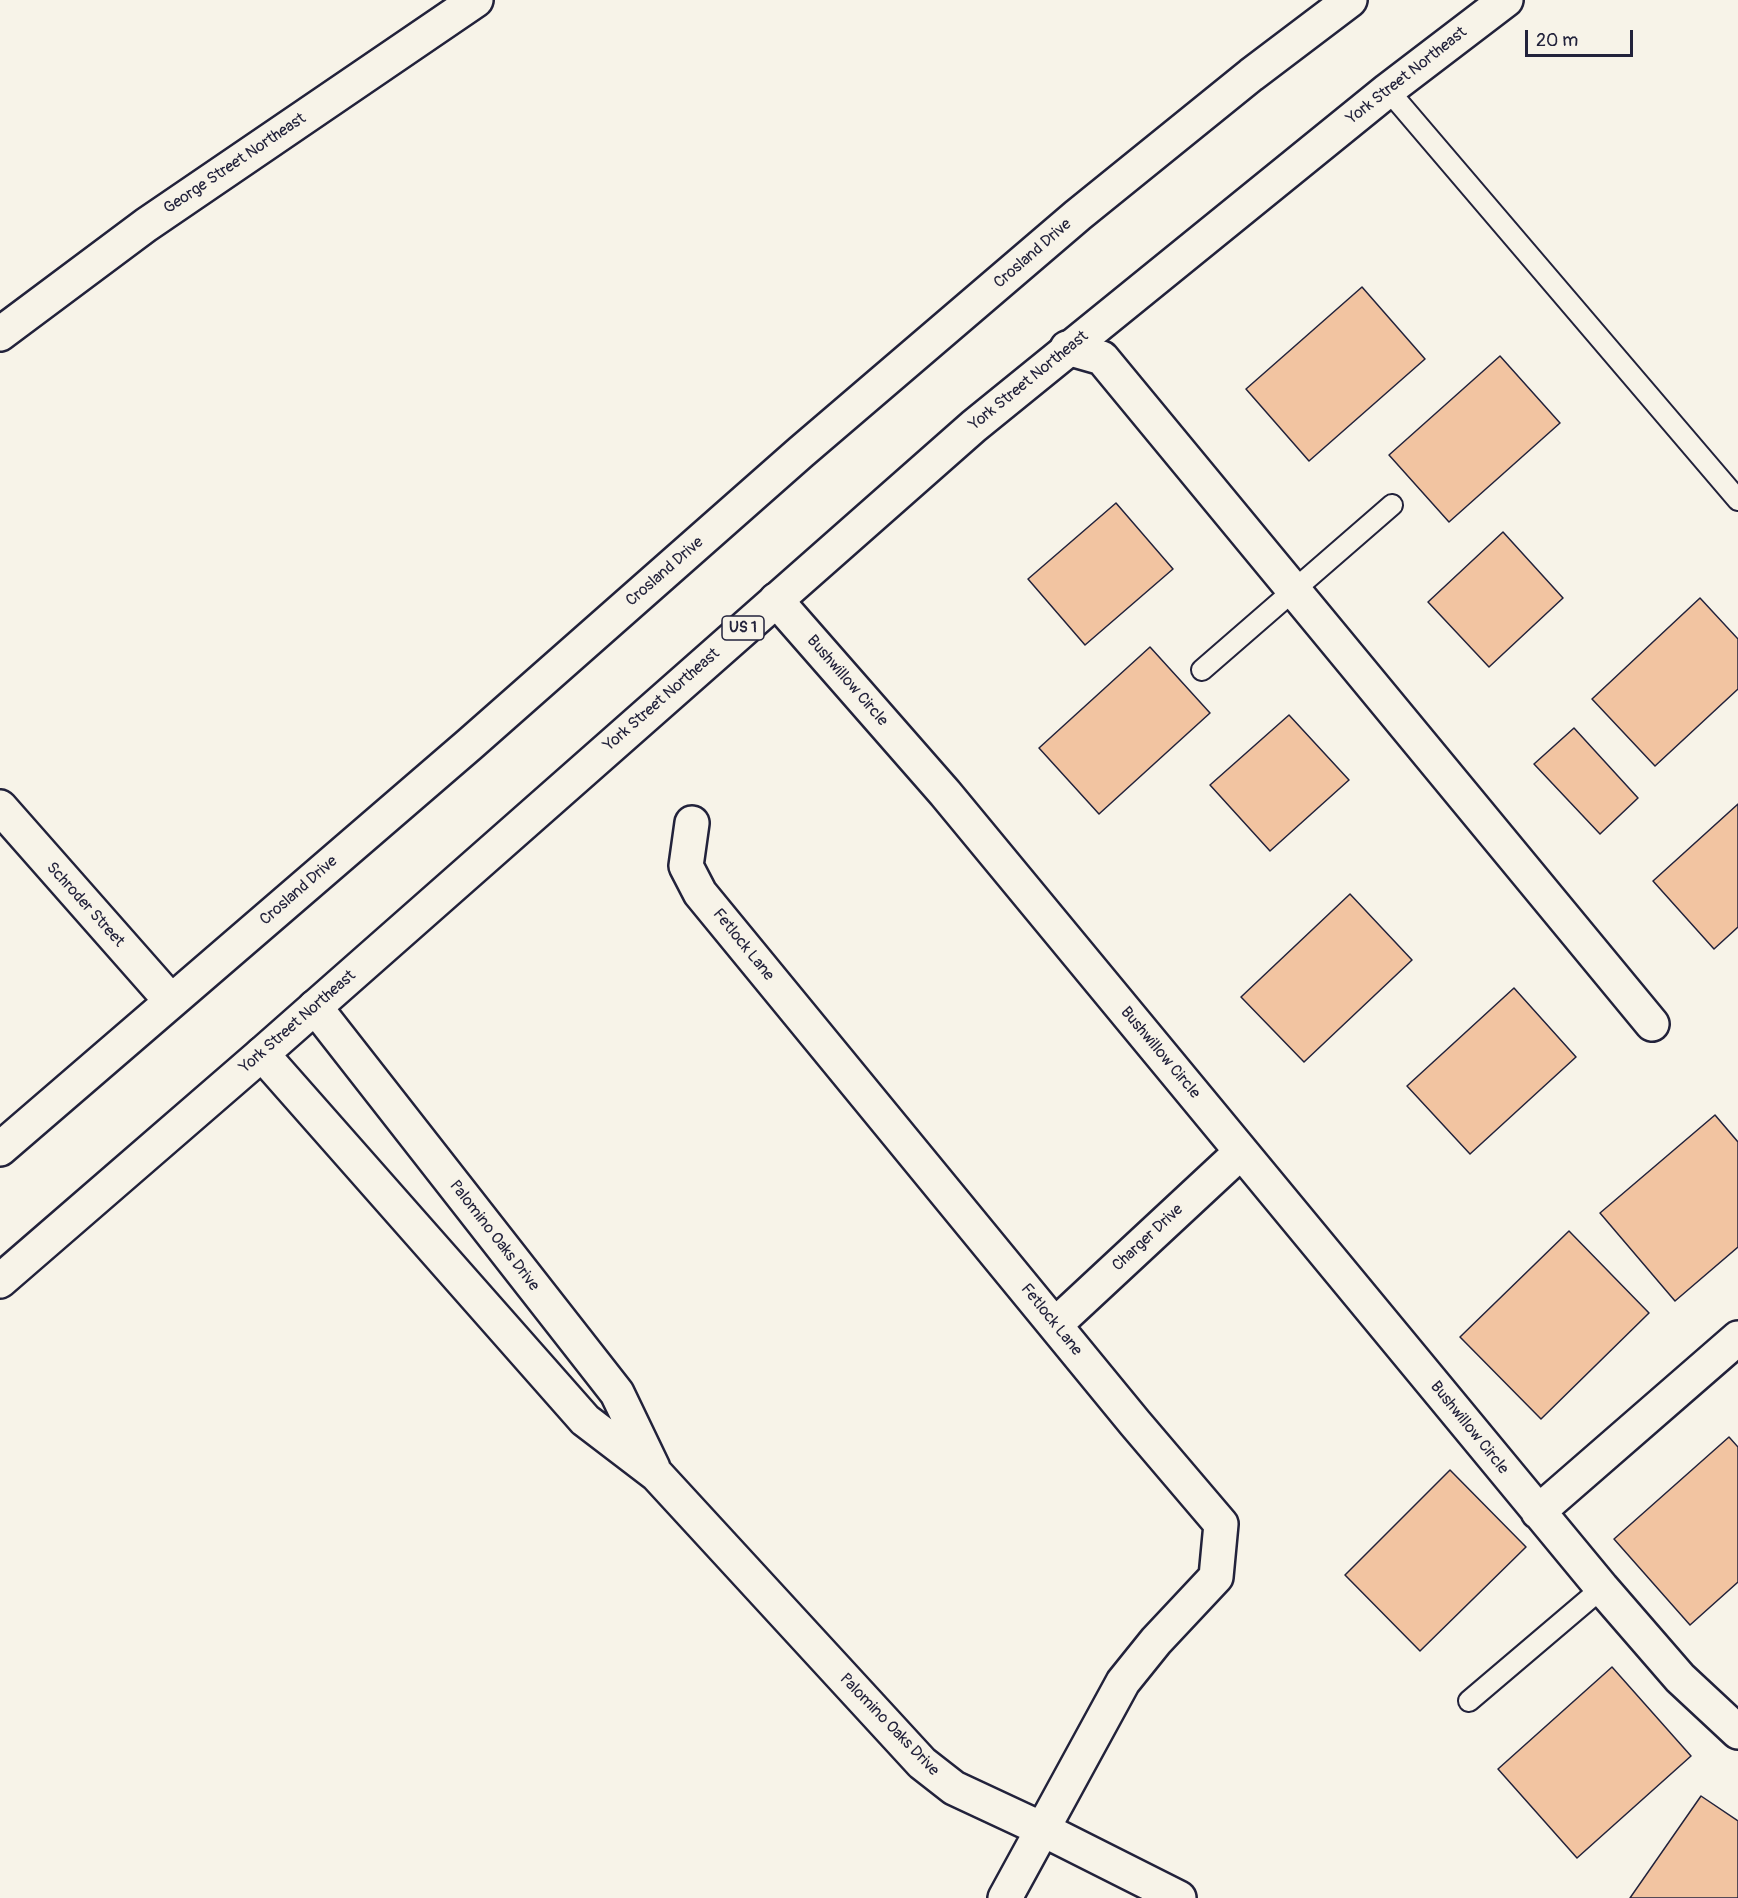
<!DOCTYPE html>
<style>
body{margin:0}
#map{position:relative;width:1738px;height:1898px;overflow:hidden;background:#f7f3e8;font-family:Pangolin,sans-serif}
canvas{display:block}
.scale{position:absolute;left:1525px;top:30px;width:108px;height:27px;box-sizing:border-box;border:3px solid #22223b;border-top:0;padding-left:8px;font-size:18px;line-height:21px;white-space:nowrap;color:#22223b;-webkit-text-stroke:4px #f7f3e8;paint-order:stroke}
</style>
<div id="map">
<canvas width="1738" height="1898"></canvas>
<div class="scale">20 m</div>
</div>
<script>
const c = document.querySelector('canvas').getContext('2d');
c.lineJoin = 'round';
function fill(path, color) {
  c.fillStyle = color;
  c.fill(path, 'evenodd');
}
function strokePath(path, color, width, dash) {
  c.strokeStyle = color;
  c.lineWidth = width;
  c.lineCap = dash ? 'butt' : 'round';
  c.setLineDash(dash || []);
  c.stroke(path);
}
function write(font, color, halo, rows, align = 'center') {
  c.font = font + ' Pangolin,sans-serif';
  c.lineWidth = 6;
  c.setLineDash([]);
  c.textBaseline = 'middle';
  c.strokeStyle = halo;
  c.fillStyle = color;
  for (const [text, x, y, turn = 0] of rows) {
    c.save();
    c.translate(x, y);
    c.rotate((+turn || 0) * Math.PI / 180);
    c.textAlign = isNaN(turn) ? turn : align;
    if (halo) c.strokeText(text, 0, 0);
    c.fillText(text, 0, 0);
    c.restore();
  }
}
const building = new Path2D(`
 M1362 287 1425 359 1309 461 1246 389Z
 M1500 356 1560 423 1449 522 1389 455Z
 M1116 503 1173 569 1085 645 1028 579Z
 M1503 532 1563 598 1489 667 1428 602Z
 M1700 598 1738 639V689L1655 766 1592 699Z
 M1150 647 1210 713 1099 814 1039 748Z
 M1289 715 1349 780 1270 851 1210 785Z
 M1574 728 1638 798 1600 834 1534 764Z
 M1738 804V927L1714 949 1653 881Z
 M1350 894 1412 960 1304 1062 1241 997Z
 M1514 988 1576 1057 1470 1154 1407 1086Z
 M1715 1115 1738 1142V1247L1675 1301 1600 1213Z
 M1569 1231 1649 1313 1541 1419 1460 1337Z
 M1729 1437 1738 1447V1582L1690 1625 1614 1539Z
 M1450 1470 1526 1547 1420 1651 1345 1575Z
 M1612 1667 1691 1756 1577 1858 1498 1769Z
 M1701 1796 1738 1821V1898H1630Z`);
fill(building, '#f2c4a1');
strokePath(building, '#22223b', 1.5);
const service = new Path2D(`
 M1388 90 1738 500
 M1202 670 1392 505
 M1469 1701 1602 1588`);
const minor = new Path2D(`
 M0 334 146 225 476 0
 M1067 348 1102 358 1652 1024
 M776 600 945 793 1602 1588 1680 1678 1738 1732
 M0 807 171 1001
 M692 823 686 866 700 893 1135 1423 1221 1524 1216 1577 1156 1641 1123 1682 1005 1898
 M315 1007 617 1393 653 1468
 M262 1054 585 1420 657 1475 922 1763 954 1788 1044 1830 1179 1898
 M0 1149 470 744 801 452 1078 215 1251 75 1350 0
 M1055 1325 1241 1152
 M1538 1512 1738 1338`);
const trunk = new Path2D(`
 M0 1281 262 1054 974 426 1388 90 1506 0`);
strokePath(service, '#22223b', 24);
strokePath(minor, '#22223b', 38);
strokePath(trunk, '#22223b', 38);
strokePath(service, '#f7f3e8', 20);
strokePath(minor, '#f7f3e8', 33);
strokePath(trunk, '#f7f3e8', 33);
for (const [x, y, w] of [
 [743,628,42]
]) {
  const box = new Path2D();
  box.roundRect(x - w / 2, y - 12, w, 24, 4.5);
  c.fillStyle = '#f7f3e8';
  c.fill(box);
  strokePath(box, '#22223b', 1.5);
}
write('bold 15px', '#22223b', null, [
 ["US 1",743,628]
]);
write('16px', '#22223b', '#f7f3e8', [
 ["York Street Northeast",1407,76,-38],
 ["George Street Northeast",235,164,-34],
 ["Crosland Drive",1033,254,-41],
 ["York Street Northeast",1029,381,-39],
 ["Crosland Drive",665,572,-41],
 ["Bushwillow Circle",847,681,49],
 ["York Street Northeast",662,700,-41],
 ["Crosland Drive",299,891,-41],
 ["Schroder Street",85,905,48],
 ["Fetlock Lane",743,945,51],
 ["York Street Northeast",298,1022,-41],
 ["Bushwillow Circle",1160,1053,50],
 ["Palomino Oaks Drive",494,1236,52],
 ["Charger Drive",1148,1238,-43],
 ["Fetlock Lane",1051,1320,51],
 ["Bushwillow Circle",1469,1428,51],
 ["Palomino Oaks Drive",889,1725,46]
]);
</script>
